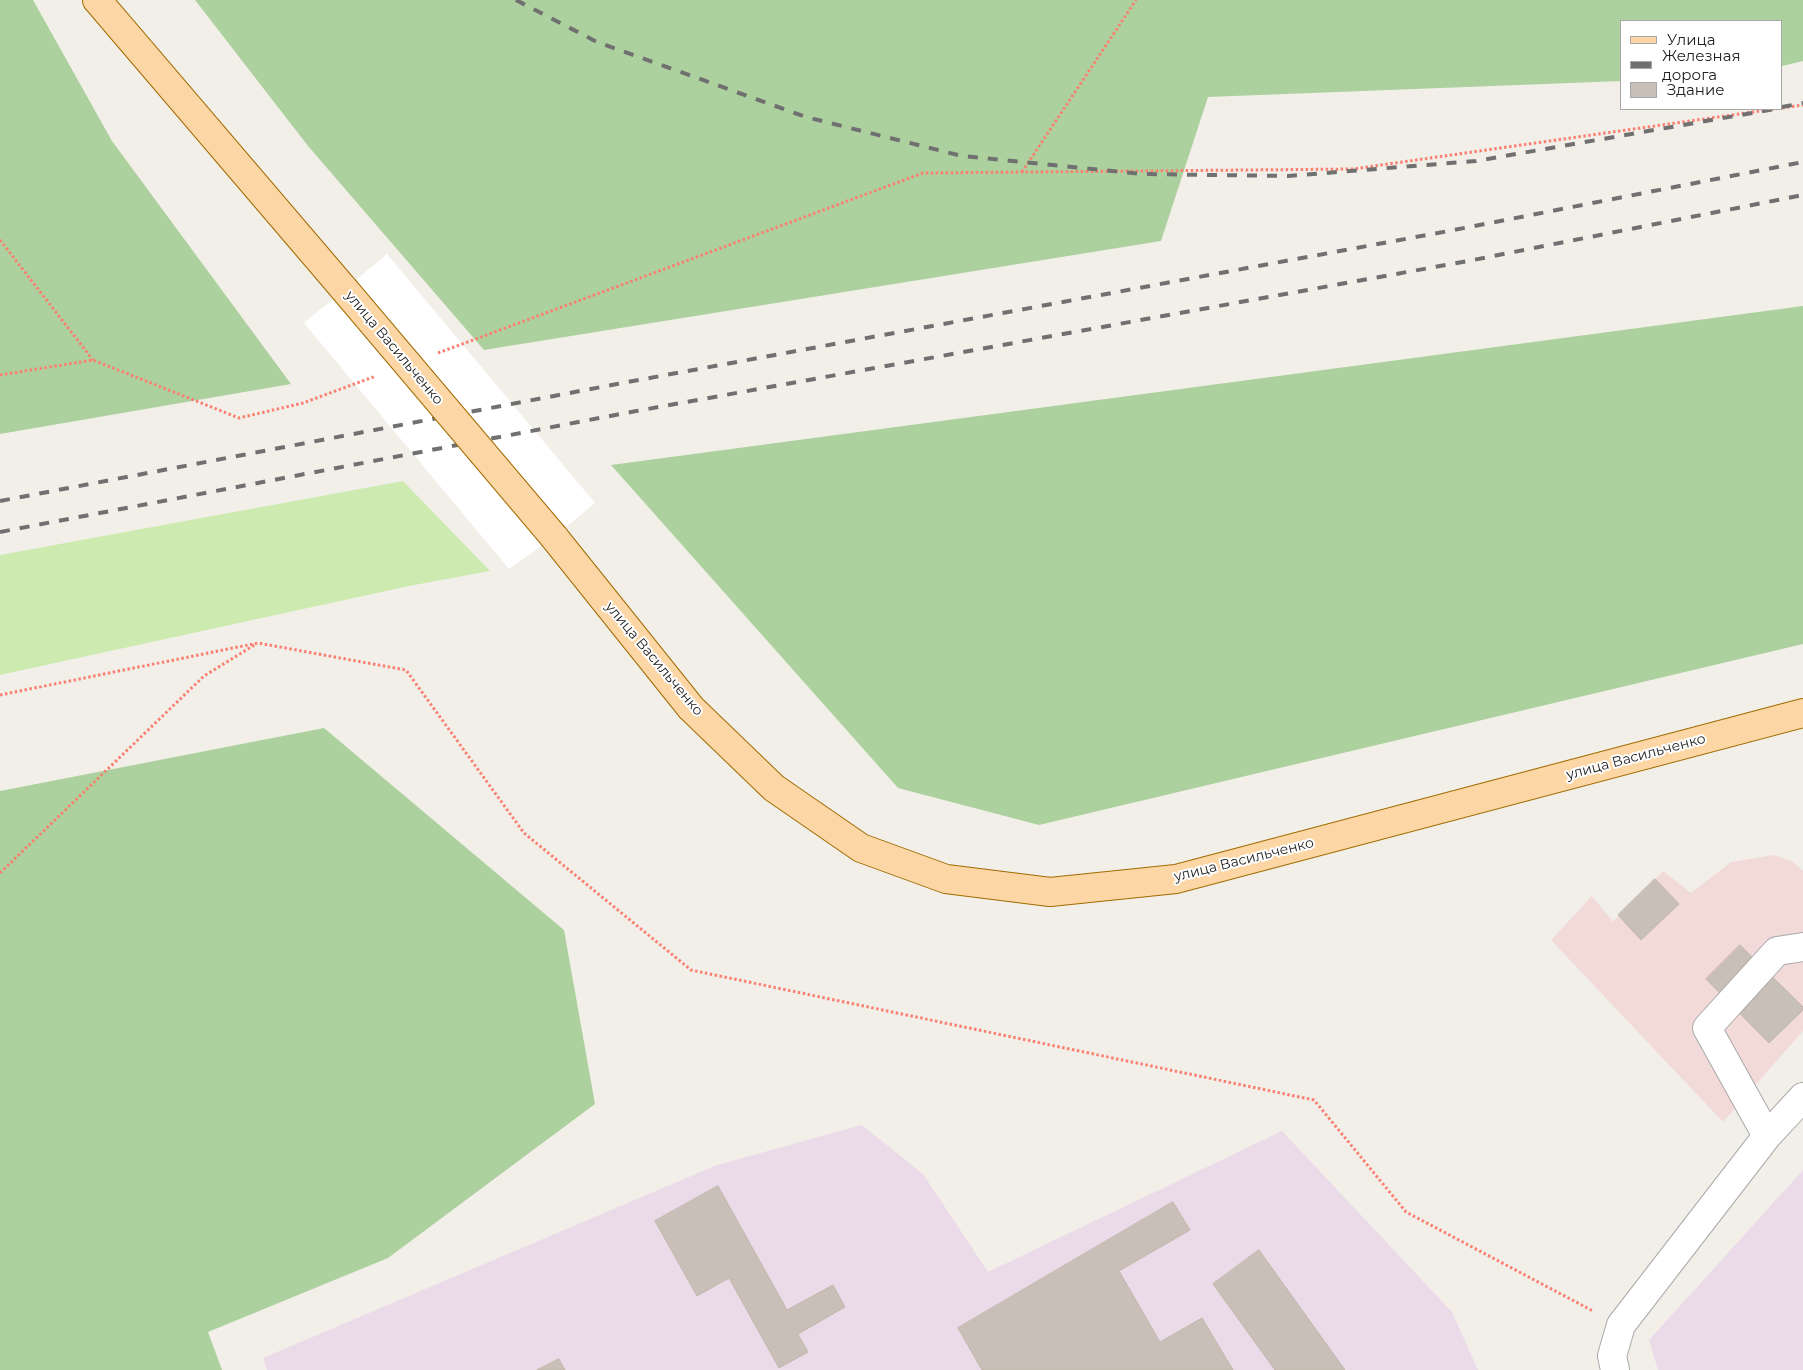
<!DOCTYPE html>
<meta charset="utf-8">
<style>
body{margin:0}
#map{position:relative;width:1803px;height:1370px;overflow:hidden;background:#f2efe9;font-family:Montserrat,sans-serif}
canvas{display:block}
.legend{position:absolute;left:1620px;top:20px;width:162px;height:90px;box-sizing:border-box;background:#fff;border:1px solid #a7a7a7;margin:0;padding:6px 9px;list-style:none;font-size:15px;color:#222}
.legend li{display:flex;align-items:center;gap:10px;height:25px}
.legend b{width:25px;border:1px solid #a7a7a7}
</style>
<div id="map">
<canvas width="1803" height="1370"></canvas>
<ul class="legend">
<li><b style="height:6px;background:#fcd6a4"></b>Улица</li>
<li><b style="height:6px;background:#707070"></b>Железная дорога</li>
<li><b style="height:14px;background:#c7bfb8"></b>Здание</li>
</ul>
</div>
<script>
const c = document.querySelector('canvas').getContext('2d');
c.lineJoin = 'round';
function fill(path, color) {
  c.fillStyle = color;
  c.fill(path, 'evenodd');
}
function strokePath(path, color, width, dash) {
  c.strokeStyle = color;
  c.lineWidth = width;
  c.lineCap = dash ? 'butt' : 'round';
  c.setLineDash(dash || []);
  c.stroke(path);
}
function write(font, color, halo, rows, align = 'center') {
  c.font = font + ' Montserrat,sans-serif';
  c.lineWidth = 4;
  c.setLineDash([]);
  c.textBaseline = 'middle';
  c.strokeStyle = halo;
  c.fillStyle = color;
  for (const [text, x, y, turn = 0] of rows) {
    c.save();
    c.translate(x, y);
    c.rotate((+turn || 0) * Math.PI / 180);
    c.textAlign = isNaN(turn) ? turn : align;
    if (halo) c.strokeText(text, 0, 0);
    c.fillText(text, 0, 0);
    c.restore();
  }
}
fill(new Path2D(`
 M1774 855 1793 862 1803 871V1031L1723 1122 1551 940 1592 896 1613 922 1663 871 1691 893 1731 862Z`), '#f2dad9');
fill(new Path2D(`
 M862 1125 923 1174 988 1272 1282 1131 1452 1312 1478 1370H267L263 1358 717 1165Z
 M1803 1170V1370H1658L1649 1340Z`), '#ebdbe8');
fill(new Path2D(`
 M403 481 490 571 409 586 0 675V555Z`), '#cdebb0');
fill(new Path2D(`
 M0 0H33L112 141 291 384 0 434Z
 M195 0H1803V61L1782 66V21H1622V81L1208 97 1161 241 484 350 308 146Z
 M1803 306V644L1039 825 898 788 611 465Z
 M324 728 564 930 595 1104 388 1258 208 1332 222 1370H0V791Z`), '#add19e');
fill(new Path2D(`
 M387 254 595 503 554 537 509 569 304 323Z`), '#fff');
const building = new Path2D(`
 M1655 879 1679 904 1641 940 1618 915Z
 M1740 945 1803 1007V1010L1769 1043 1706 979Z
 M718 1186 787 1310 833 1285 845 1307 798 1334 808 1352 779 1368 729 1278 697 1296 655 1221Z
 M1173 1202 1190 1230 1119 1271 1160 1342 1202 1318 1233 1370H982L958 1328Z
 M1259 1250 1345 1370H1275L1213 1284Z
 M559 1359 565 1370H537Z`);
fill(building, '#c7bfb8');
strokePath(building, '#c4b6ab', 1);
const minor = new Path2D(`
 M1767 1136 1707 1028 1777 951 1803 947
 M1615 1370 1612 1356 1621 1325 1767 1136 1803 1097`);
const major = new Path2D(`
 M97 0 344 289
 M554 537 691 708 774 788 861 848 946 879 1050 892 1176 879 1803 713`);
strokePath(minor, '#a9a9a9', 30);
strokePath(major, '#a06b00', 30);
strokePath(new Path2D(`
 M1782 108 1803 105
 M1022 172 1136 0
 M0 240 93 360
 M438 353 923 173 1353 169 1774 109
 M0 375 93 360 239 418 303 403 376 376
 M0 695 258 643 406 670 524 833 691 970 1314 1100 1406 1212 1593 1311
 M0 873 204 676 256 644`), '#fa8072', 3, [2.5, 2.5]);
strokePath(minor, '#fff', 28);
strokePath(major, '#fcd6a4', 28);
strokePath(new Path2D(`
 M516 0 597 42 806 117 962 156 1141 174 1288 176 1476 161 1775 109
 M1782 107 1803 103
 M0 501 617 384 1454 230 1803 162
 M0 532 631 412 1468 261 1803 195`), '#707070', 4, [10, 10]);
const majorBridge = new Path2D(`
 M344 289 554 537`);
strokePath(majorBridge, '#a06b00', 30, []);
strokePath(majorBridge, '#fcd6a4', 28);
write('14px', '#222', '#fff', [
 ["улица Васильченко",394,348,50],
 ["улица Васильченко",654,659,50],
 ["улица Васильченко",1636,757,-15],
 ["улица Васильченко",1244,860,-14]
]);
</script>
